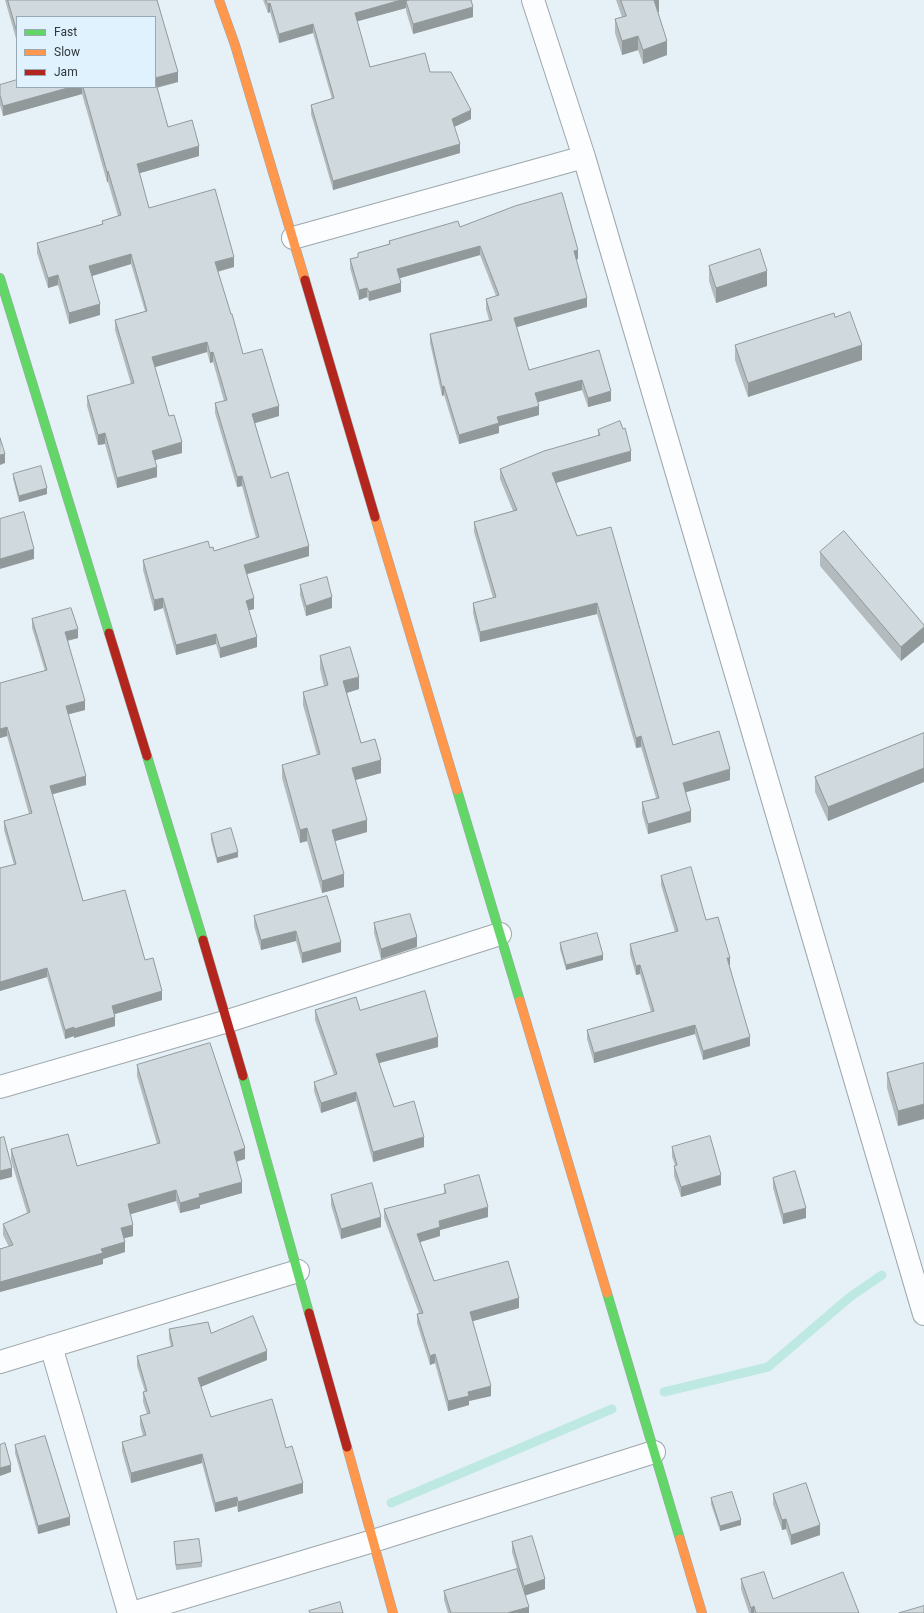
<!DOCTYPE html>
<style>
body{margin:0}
#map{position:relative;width:924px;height:1613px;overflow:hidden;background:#e6f1f7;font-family:Roboto,sans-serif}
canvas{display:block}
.legend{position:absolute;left:16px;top:16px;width:140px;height:72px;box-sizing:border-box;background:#dff2fe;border:1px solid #99a8b1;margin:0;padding:5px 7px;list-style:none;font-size:12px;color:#2f383d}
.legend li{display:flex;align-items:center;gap:8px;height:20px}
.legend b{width:20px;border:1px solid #99a8b1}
</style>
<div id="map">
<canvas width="924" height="1613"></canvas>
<ul class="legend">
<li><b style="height:5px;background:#63d668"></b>Fast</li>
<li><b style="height:5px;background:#ff974d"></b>Slow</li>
<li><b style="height:5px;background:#b3261e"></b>Jam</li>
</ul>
</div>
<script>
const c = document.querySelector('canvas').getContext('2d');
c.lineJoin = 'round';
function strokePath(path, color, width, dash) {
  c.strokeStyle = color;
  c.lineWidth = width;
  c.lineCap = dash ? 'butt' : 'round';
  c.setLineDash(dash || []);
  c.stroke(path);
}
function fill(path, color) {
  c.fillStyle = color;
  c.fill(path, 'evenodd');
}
strokePath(new Path2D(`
 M664 1392 768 1367 850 1297 882 1275
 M391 1503 612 1409`), '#bee9e3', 9);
const street = new Path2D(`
 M533 0 584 157 924 1314
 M293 238 584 157
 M0 1087 228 1021 500 934
 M51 1346 129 1613
 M0 1362 298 1271
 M132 1613 373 1541 654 1452`);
const fast = new Path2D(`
 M0 278 109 633
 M147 756 203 940
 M457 790 520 1001
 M243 1076 309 1313
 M607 1293 680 1539`);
const slow = new Path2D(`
 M219 0 235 45 305 280
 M375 517 457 790
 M520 1001 607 1293
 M347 1447 393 1613
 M680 1539 702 1613`);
const jam = new Path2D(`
 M305 280 375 517
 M109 633 147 756
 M203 940 243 1076
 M309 1313 347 1447`);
strokePath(street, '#9ea7ac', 24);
strokePath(fast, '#9ea7ac', 10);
strokePath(slow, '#9ea7ac', 10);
strokePath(jam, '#9ea7ac', 10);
strokePath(street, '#fbfdfe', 22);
strokePath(fast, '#63d668', 9);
strokePath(slow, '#ff974d', 9);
strokePath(jam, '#b3261e', 9);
fill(new Path2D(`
 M5 0H157L178 82 157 88 168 127 199 156 139 173 149 208 234 267 218 272 231 314 243 354 279 416 255 423 271 478 309 556 247 574 254 609 249 610 257 647 220 658 216 644 176 655 163 608 154 611 143 570V560L210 548 214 551 256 538 242 486 237 487 215 413V403L224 401 213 362 210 363 207 352 155 367 169 416 182 453 155 460 157 477 117 488 105 444 98 445 87 406V396L131 384 115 330V320L145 311 131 264 91 276 100 315 69 324 58 285 48 288 37 253V243L102 224V221L118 216 108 182H107L82 94 3 116 0 105V85L17 87H155L17 17V42Z
 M263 0H471L473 17 413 34 406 11V8L357 21 370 67 430 72 471 119 454 127 460 153 333 190 311 114V105L332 99 313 33 279 43 270 12 268 13Z
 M616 0H659V12H658L667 55 643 64 638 50 622 55 615 33V19L622 17Z
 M460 227 578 259 576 260 587 307 516 327 529 370 599 350 611 401 588 407 582 390 538 402 539 415 499 426V433L459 444 444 395 442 396 430 343V334L489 320 486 309V299L496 296 480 255 400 278 401 292 369 301 367 297 359 300 350 268V259L358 257V253L389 244V241Z
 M709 266 767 286 716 303 709 281Z
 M835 317 862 360 748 397 735 360V345Z
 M598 430 631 461 556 483 577 536 673 745 730 780 686 792 691 822 648 834 642 813V802L656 798 641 747 636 748 597 614 480 642 473 613V603L493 598 474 532V522L513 511 500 479V469L598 436Z
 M13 474 47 494 19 502 13 479Z
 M820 552 924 625V642L901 661 820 566Z
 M300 585 332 608 306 616 300 595Z
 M32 619 78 638 68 641 85 710 68 714 86 785 52 794 83 901 145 960 162 1000 114 1014 115 1026 74 1038V1036L65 1039 47 977 0 991V868L14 865 4 830V821L29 814 7 736 0 738 45 671 32 628Z
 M320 656 359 689 347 693 361 743 381 773 355 780 367 832 335 841 344 887 322 893 307 841 300 843 282 778V765L317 755 303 705V692L324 686 320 669Z
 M924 733V782L828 821 815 792V777Z
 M211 834 238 857 217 863 211 840Z
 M661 876 706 920 730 967 750 1046 703 1060 695 1034 594 1063 587 1039V1030L651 1012 640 974 636 975 630 954V944L675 932 661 885Z
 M327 896 341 952 302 963 296 941 261 950 254 926V916Z
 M374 923 417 947 381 959 374 933Z
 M560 943 603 960 566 970 560 949Z
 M315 1010H360L438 1047 379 1063 394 1107 424 1147 373 1162 356 1101 321 1113 314 1091V1082L334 1075 315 1020Z
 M924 1063 898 1126 887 1088V1073Z
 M137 1065 245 1159 237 1162 242 1193 200 1205V1208L180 1213 176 1201 130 1214 133 1236 124 1238 125 1252 103 1259V1264L0 1292V1249L9 1247 3 1235V1224L27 1213 11 1160V1149L77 1166 157 1144 137 1076Z
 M672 1147 721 1185 681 1197 674 1176V1166L675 1165 672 1157Z
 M773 1178 806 1218 783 1224 773 1188Z
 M444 1185 488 1217 440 1230V1236L420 1242 434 1281 519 1308 472 1321 491 1396 469 1401V1405L448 1411 435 1363 430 1365 417 1323V1314L419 1313 384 1218V1209L444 1194Z
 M331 1195 381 1227 341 1239 331 1205Z
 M169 1329 211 1333 267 1360 200 1387 211 1417 286 1448 303 1493 238 1512 237 1506 215 1512 202 1463 131 1483 122 1451V1442L143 1436 140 1425V1416L147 1414 143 1402V1392H145L137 1366V1356L171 1347 169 1338Z
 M15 1445 70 1525 38 1534 15 1453Z
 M773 1494 820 1535 791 1545 786 1529 782 1530 773 1504Z
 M711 1498 741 1525 720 1531 711 1504Z
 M174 1542 202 1562V1567L176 1570 174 1547Z
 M512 1542 545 1589 525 1595 529 1613H448L444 1600V1591L517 1569 512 1552Z
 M741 1579 773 1599 859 1613H749L741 1589Z`), '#b3bbbf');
fill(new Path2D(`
 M401 0H422L406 1V8L355 22V13Z
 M653 0H659V12L653 13Z
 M270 3V12L268 13V4Z
 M473 7V17L413 34V24Z
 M313 24V33L279 43V34Z
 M638 36V50L622 55V41Z
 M667 41V55L643 64V50Z
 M178 72V82L154 88 155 78Z
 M71 87H82V94L3 116V106Z
 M471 110V119L452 128V119Z
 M460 144V153L333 190V181Z
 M199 146V156L137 174V164Z
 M108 171V182H107V172Z
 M480 246V255L397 279V269Z
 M578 250V259L574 260V251Z
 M131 254V264L89 277V266Z
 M234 257V267L215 272V262Z
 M767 271V286L716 303V288Z
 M58 275V285L48 288V278Z
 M401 283V292L369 301V292Z
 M367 288V297L359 300V290Z
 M587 298V307L514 328V318Z
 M100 304V315L69 324V313Z
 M207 342V352L152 368V357Z
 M862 345V360L748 397V383Z
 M213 352V362L210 363V353Z
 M582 380V390L535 403V393Z
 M444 386V395L442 396V387Z
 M611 391V401L588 407V398Z
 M279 406V416L252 424V414Z
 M539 406V415L499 426V433L459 444V435L497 417Z
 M105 433V444L98 445V435Z
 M182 442V453L152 461V451Z
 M631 451V461L552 484V473Z
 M5 454V463L0 465V455Z
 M157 467V477L117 488V478Z
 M242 476V486L237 487V477Z
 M47 488V494L19 502V496Z
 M309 546V556L244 575V565Z
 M34 549V559L0 569V559Z
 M332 597V608L306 616V606Z
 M163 598V608L154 611V600Z
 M254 598V609L246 611V601Z
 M597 603V614L480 642V632Z
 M924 627V642L901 661V647Z
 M78 629V638L65 641V632Z
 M216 634V644L176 655V645Z
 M257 637V647L220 658V648Z
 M359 677V689L343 694V681Z
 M85 701V710L66 715V706Z
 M7 727V736L0 738V729Z
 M641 736V747L636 748V738Z
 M381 760V773L352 781V768Z
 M924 768V782L828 821V807Z
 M730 769V780L683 793V783Z
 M86 776V785L50 795V786Z
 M691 811V822L648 834V824Z
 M367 820V832L332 842V830Z
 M307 828V841L300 843V830Z
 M238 852V857L217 863V858Z
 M344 874V887L322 893V881Z
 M296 931V941L261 950V940Z
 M417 937V947L381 959V949Z
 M341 942V952L302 963V953Z
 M603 955V960L566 970V965Z
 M727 958H730V967Z
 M640 965V974L636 975V966Z
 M47 968V977L0 991V982Z
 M162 991V1000L112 1015V1006Z
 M115 1017V1026L74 1038V1029Z
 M695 1025V1034L594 1063V1053Z
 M74 1027V1036L65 1039V1030Z
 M438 1037V1047L376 1064V1054Z
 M750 1037V1046L703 1060V1051Z
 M356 1092V1101L321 1113V1103Z
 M924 1104V1119L898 1126V1111Z
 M424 1137V1147L373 1162V1152Z
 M245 1148V1159L234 1162V1152Z
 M12 1168V1177L0 1180V1171Z
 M721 1175V1185L681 1197V1187Z
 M242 1182V1193L200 1205V1208L180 1213V1203L199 1194Z
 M176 1190V1201L128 1215V1204Z
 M488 1207V1217L440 1230V1236L417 1243V1234L439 1221Z
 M806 1208V1218L783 1224V1214Z
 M381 1217V1227L341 1239V1229Z
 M133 1225V1236L121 1239V1228Z
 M125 1242V1252L103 1259V1264L0 1292V1282L101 1249Z
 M519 1298V1308L470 1322V1312Z
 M267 1351V1360L198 1388V1378Z
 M435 1354V1363L430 1365V1356Z
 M491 1386V1396L469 1401V1405L448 1411V1401L468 1392Z
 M202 1454V1463L131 1483V1473Z
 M11 1465V1472L0 1476V1468Z
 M303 1483V1493L238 1512V1502Z
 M237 1497V1506L215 1512V1503Z
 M70 1517V1525L38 1534V1526Z
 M786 1519V1529L782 1530V1520Z
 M741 1520V1525L720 1531V1526Z
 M820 1525V1535L791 1545V1535Z
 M545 1579V1589L524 1596V1586Z
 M754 1606V1613H751V1608Z
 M529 1607V1613H507Z`), '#92999b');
const building = new Path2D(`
 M8 0H157L178 72 155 78V17H17V32Z
 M266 0H401L355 13 370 67 425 53 430 72H451L471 110 452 119 460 144 333 181 311 105 334 98 313 24 279 34 270 3 268 4Z
 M410 0H471L473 7 413 24 406 1Z
 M621 0H654L667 41 643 50 638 36 622 41 615 19 626 16Z
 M17 80V87H71L3 106 0 95V85Z
 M155 80 168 127 192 120 199 146 137 164 149 208 215 189 234 257 215 262 231 314H232L243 354 262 349 279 406 252 414 271 478 288 472 309 546 244 565 254 598 246 601 257 637 220 648 216 634 176 645 163 598 154 600 143 560 208 541 210 548 213 547 214 551 259 537 242 476 237 477 215 403 227 400 213 352 210 353 207 342 152 357 169 416 174 415 182 442 152 451 157 467 117 478 105 433 98 435 87 396 134 383 115 320 147 311 131 254 89 266 100 304 69 313 58 275 48 278 37 243 103 224 102 221 121 215 108 171 107 172 83 87H155Z
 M562 193 578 250 574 251 587 298 514 318 529 370 599 350 611 391 588 398 582 380 535 393 539 406 497 417 499 423 459 435 444 386 442 387 430 334 492 320 486 299 499 295 480 246 397 269 401 283 369 292 367 288 359 290 350 259 358 257V253L390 244 389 241 458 221 460 227 515 206Z
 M760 249 767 271 716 288 709 266Z
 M850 312 862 345 748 383 735 345 834 313 835 317Z
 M620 421 623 429 625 428 631 451 552 473 577 536 611 527 673 745 719 731 730 769 683 783 691 811 648 824 642 802 659 798 641 736 636 738 597 603 480 632 473 603 496 597 474 522 517 510 500 469 544 451 600 435 598 430Z
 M0 438 5 454 0 455Z
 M41 466 47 488 19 496 13 474Z
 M24 512 34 549 0 559V519Z
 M844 531 924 625V627L901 647 820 552Z
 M327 577 332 597 306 606 300 585Z
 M71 608 78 629 65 632 85 701 66 706 86 776 50 786 83 901 125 890 145 960 153 958 162 991 112 1006 115 1017 74 1029V1027L65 1030 47 968 0 982V868L16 864 4 821 32 813 7 727 0 729V683L47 670 32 619Z
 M350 647 359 677 343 681 361 743 375 739 381 760 352 768 367 820 332 830 344 874 322 881 307 828 300 830 282 765 320 754 303 692 328 685 320 656Z
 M924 733V768L828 807 815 777Z
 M231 828 238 852 217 858 211 834Z
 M691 867 706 920 718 917 730 958H727L750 1037 703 1051 695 1025 594 1053 587 1030 654 1011 640 965 636 966 630 944 678 931 661 876Z
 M327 896 341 942 302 953 296 931 261 940 254 916Z
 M410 914 417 937 381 949 374 923Z
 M597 933 603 955 566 965 560 943Z
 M425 991 438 1037 376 1054 394 1107 414 1101 424 1137 373 1152 356 1092 321 1103 314 1082 337 1074 315 1010 356 997 360 1010Z
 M210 1043 245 1148 234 1152 242 1182 199 1194 200 1197 180 1203 176 1190 128 1204 133 1225 121 1228 125 1242 101 1249 103 1253 0 1282V1249L13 1245 3 1224 30 1212 11 1149 68 1134 77 1166 160 1143 137 1065Z
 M924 1063V1104L898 1111 887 1073Z
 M710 1136 721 1175 681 1187 674 1166 677 1165 672 1147Z
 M4 1137 12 1168 0 1171V1138Z
 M795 1171 806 1208 783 1214 773 1178Z
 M479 1175 488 1207 439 1221 440 1227 417 1234 434 1281 508 1261 519 1298 470 1312 491 1386 468 1392 469 1396 448 1401 435 1354 430 1356 417 1314 423 1313 384 1209 446 1193 444 1185Z
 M372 1183 381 1217 341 1229 331 1195Z
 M253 1316 267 1351 198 1378 211 1417 272 1399 286 1448 292 1446 303 1483 238 1502 237 1497 215 1503 202 1454 131 1473 122 1442 146 1435 140 1416 150 1413 143 1392 147 1391 137 1356 173 1346 169 1329 208 1322 211 1333Z
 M45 1436 70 1517 38 1526 15 1445Z
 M5 1443 11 1465 0 1468V1445Z
 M806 1483 820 1525 791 1535 786 1519 782 1520 773 1494Z
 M732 1492 741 1520 720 1526 711 1498Z
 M532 1536 545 1579 524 1586 512 1542Z
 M199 1539 202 1562 176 1565 174 1542Z
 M517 1569 529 1607 507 1613H451L444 1591Z
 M764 1572 773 1599 843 1572 859 1613H756L754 1606 751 1608 741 1579Z
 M340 1602 343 1613H310L309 1611Z
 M924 1606V1613H899Z`);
fill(building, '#d0dade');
strokePath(building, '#92999b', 1);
</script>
